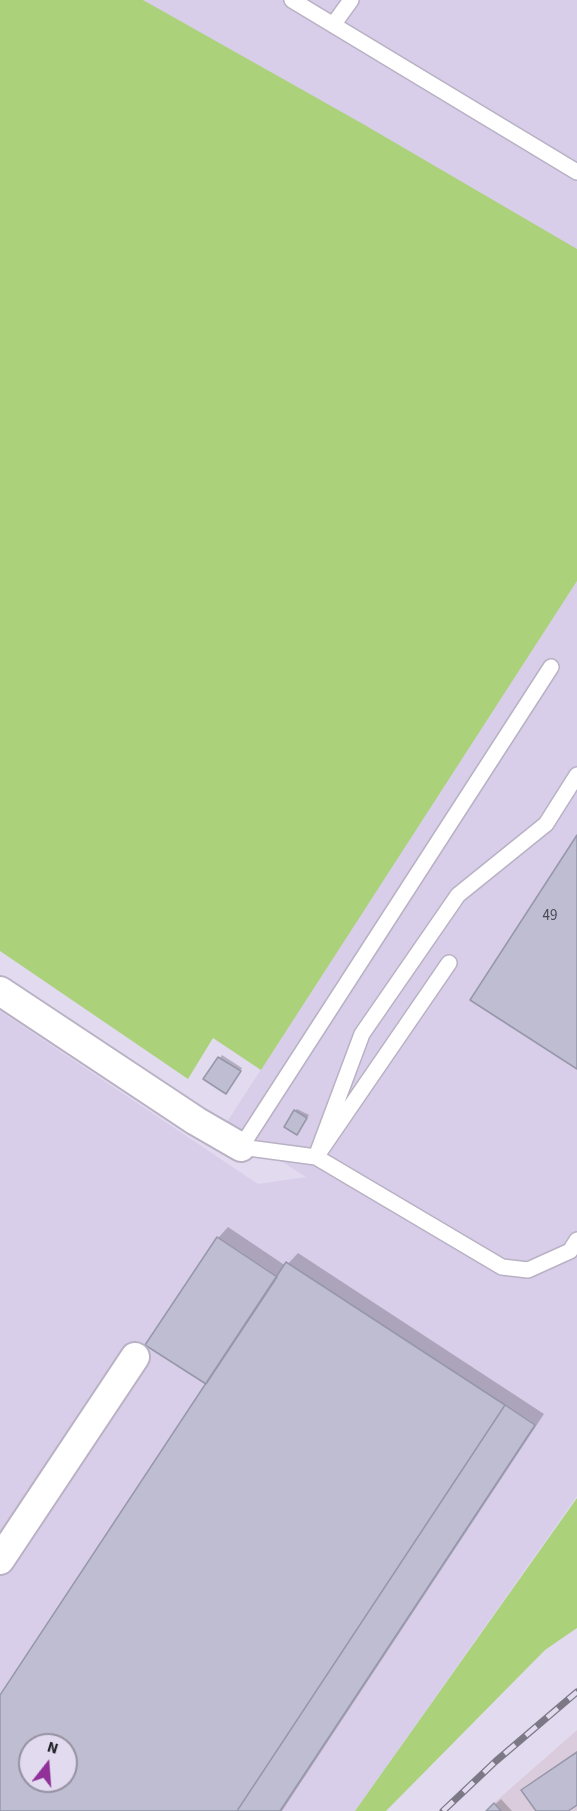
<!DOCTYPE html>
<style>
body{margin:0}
#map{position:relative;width:577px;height:1811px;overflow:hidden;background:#e2dbef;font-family:"Source Sans 3",sans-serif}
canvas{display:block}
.north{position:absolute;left:18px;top:1733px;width:60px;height:60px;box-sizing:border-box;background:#e2dbef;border:2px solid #9691a0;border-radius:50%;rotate:17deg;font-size:16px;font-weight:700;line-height:24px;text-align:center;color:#25232a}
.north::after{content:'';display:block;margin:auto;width:21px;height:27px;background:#903098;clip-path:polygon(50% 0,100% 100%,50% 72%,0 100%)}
</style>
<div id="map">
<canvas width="577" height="1811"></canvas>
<div class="north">N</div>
</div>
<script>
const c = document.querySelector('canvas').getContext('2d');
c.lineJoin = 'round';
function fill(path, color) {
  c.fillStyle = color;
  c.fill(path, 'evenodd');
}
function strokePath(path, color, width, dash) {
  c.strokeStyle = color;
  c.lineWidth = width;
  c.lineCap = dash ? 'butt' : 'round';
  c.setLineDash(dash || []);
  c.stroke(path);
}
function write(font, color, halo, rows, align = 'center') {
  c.font = font + ' "Source Sans 3",sans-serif';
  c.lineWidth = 6;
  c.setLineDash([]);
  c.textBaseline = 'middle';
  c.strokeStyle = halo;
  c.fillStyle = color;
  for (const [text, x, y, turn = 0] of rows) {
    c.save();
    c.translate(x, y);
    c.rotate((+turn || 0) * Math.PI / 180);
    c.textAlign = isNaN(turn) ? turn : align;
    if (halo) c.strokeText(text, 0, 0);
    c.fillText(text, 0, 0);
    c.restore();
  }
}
fill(new Path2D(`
 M577 1730V1811H486L494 1803Z`), '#dbccdd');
fill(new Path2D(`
 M143 0H577V252L155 8Z
 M577 581V1496L355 1811H0V1011L258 1184 306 1177 225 1125ZM30 1745H66V1781H30Z`), '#d8cee9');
fill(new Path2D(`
 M0 0H143L363 124 577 249V581L261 1070 213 1038 188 1079 0 951Z
 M577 1498V1628L545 1650 386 1811H355Z`), '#abd17a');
fill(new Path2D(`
 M222 1055 242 1068 228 1090 206 1079Z
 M297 1109 309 1115 299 1131 295 1111Z
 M228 1227 286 1266 298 1253 544 1414 282 1811H0V1697L208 1384 218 1238ZM30 1745H66V1781H30Z
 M577 1751V1803L566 1811H538L523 1790 532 1782Z
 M501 1799 512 1811H488Z`), '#0003');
const building = new Path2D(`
 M577 835V1069L470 1000Z
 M218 1057 241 1071 226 1094 203 1079Z
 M294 1110 307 1118 297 1135 284 1127Z
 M217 1237 277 1277 206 1384 145 1345Z
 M286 1262 505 1405 237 1811H0V1695ZM30 1745H66V1781H30Z
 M505 1405 535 1425 280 1811H237Z
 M577 1752V1805L568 1811H536L521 1790Z
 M494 1803 501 1811H486Z`);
fill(building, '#bebdd2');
strokePath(building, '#9797aa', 1.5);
const service = new Path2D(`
 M292 0 577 172
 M333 25 351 0
 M577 775 546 824 458 895 362 1034 316 1157 502 1267 528 1270 570 1251 577 1240
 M449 963 316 1157 241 1147 551 667`);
const minor = new Path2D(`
 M0 991 196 1121 241 1147
 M0 1560 135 1357`);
strokePath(service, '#b9b1c4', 18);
strokePath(minor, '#b9b1c4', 32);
strokePath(service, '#fff', 15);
strokePath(minor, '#fff', 28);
const rail = new Path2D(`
 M443 1811 496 1761 577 1692`);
strokePath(rail, '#7c7885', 7);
strokePath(rail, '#e2dbef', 4.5, [14]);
write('15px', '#4b4a54', null, [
 ["49",550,917]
]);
</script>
